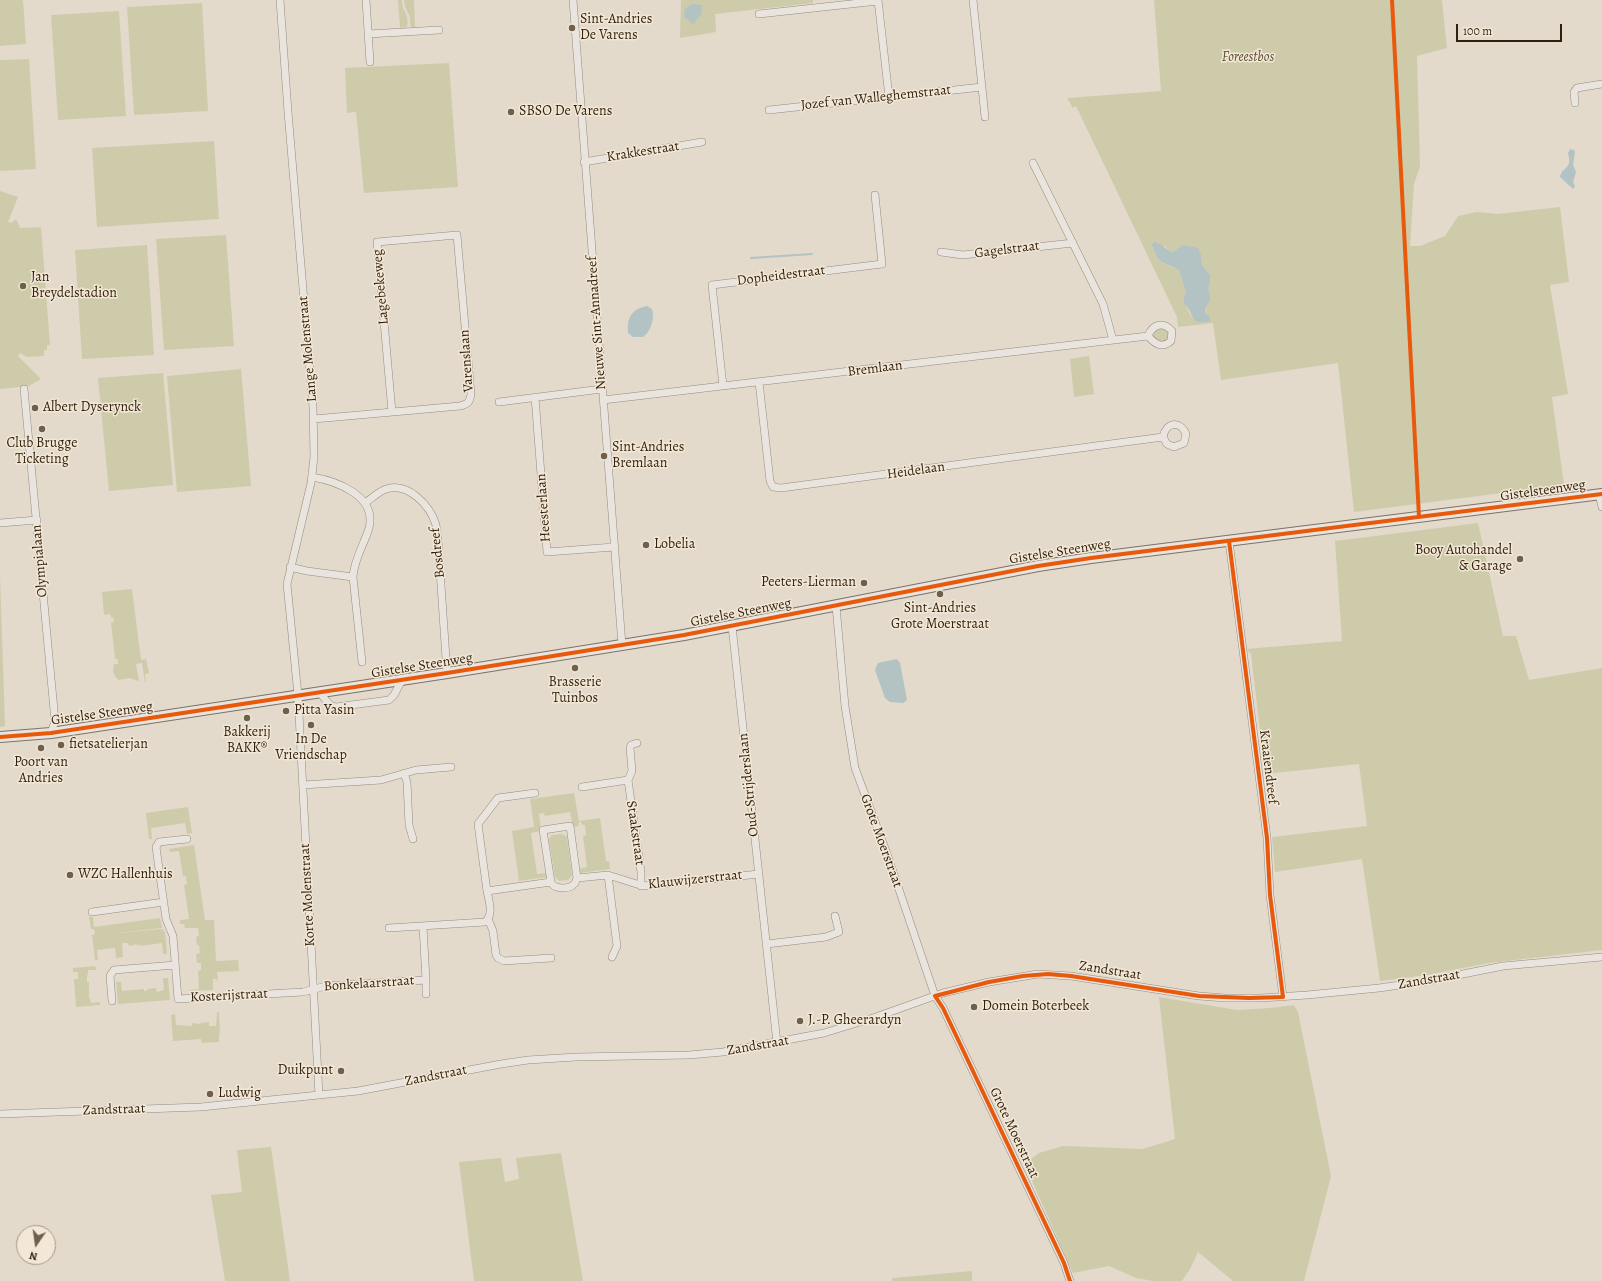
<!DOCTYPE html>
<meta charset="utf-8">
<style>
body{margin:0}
#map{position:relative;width:1602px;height:1281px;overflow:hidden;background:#e3dacb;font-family:Alegreya,serif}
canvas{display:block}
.north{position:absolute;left:16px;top:1225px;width:40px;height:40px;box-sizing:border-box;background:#f3e8d7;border:1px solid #a59885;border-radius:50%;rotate:193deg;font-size:11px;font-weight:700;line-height:16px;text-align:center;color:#301f0a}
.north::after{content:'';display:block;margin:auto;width:14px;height:18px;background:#6f604e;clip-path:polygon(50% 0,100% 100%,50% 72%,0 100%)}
.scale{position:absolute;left:1456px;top:24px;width:106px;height:18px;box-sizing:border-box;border:2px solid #301f0a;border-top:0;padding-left:5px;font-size:12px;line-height:14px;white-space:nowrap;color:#301f0a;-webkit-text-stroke:3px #f3e8d7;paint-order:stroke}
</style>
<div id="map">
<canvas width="1602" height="1281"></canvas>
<div class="north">N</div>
<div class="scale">100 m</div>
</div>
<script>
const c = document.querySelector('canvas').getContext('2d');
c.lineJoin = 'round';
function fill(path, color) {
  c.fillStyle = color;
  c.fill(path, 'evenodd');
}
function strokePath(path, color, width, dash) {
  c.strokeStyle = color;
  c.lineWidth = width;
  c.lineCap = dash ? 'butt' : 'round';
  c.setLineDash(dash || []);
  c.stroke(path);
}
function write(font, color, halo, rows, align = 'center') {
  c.font = font + ' Alegreya,serif';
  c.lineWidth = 3;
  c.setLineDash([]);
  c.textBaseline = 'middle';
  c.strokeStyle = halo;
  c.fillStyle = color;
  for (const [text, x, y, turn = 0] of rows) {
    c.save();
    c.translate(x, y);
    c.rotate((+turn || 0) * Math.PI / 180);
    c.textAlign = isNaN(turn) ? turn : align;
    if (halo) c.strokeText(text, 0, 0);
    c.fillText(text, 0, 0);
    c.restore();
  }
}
fill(new Path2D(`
 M0 0H23L26 44 0 46Z
 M398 0H402C402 12 410 14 407 27L400 28Z
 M404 0H414L415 27H412L410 25C412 15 404 10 404 0Z
 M681 0H813V3L715 14 716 32 680 38Z
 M1154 0H1442L1447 48 1417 56 1420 167 1414 184 1410 246H1420L1445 236 1458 216 1477 212 1498 214 1560 207 1569 282 1550 285 1568 394 1552 397 1564 485 1354 512 1338 363 1221 380 1213 323 1178 327 1177 317 1076 106 1073 108 1067 98 1161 91ZM1152 245 1165 246 1169 251 1173 252 1184 245 1201 255 1202 265 1210 275V282L1208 290 1210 295 1205 312 1210 317 1204 323C1191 322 1188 310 1184 299L1186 293 1179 270C1162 261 1158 266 1152 245Z
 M202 3 208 111 134 115 127 7Z
 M119 11 126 116 58 120 51 15Z
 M29 59 36 169 0 171V60Z
 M449 63 458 187 364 193 356 112 347 113 345 68Z
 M214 141 219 219 97 227 92 148Z
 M0 191 18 197 8 222 11 223 16 219 20 228 41 227 50 345H47V350H44V356L27 357 20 353 18 356 41 379 29 386 0 389Z
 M226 235 234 346 164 350 156 239Z
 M147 245 154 355 82 359 75 250Z
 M1153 335a8 8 0 1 1 16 0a8 8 0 1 1-16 0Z
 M1089 356 1094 394 1074 397 1070 359Z
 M241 369 251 486 177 492 167 376Z
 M163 373 173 485 109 491 98 378Z
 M1478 523 1503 636H1516L1529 680 1602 668V950L1489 963 1427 975 1380 981 1362 859 1275 872 1272 837 1367 826 1359 764 1265 774 1251 654 1246 649 1342 641 1335 541Z
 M0 575 5 726 0 727Z
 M132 589 141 660 146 659 149 673 145 674 146 682H145L142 663 136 664 139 681 129 678 119 680C113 676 112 671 114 664H118V659H115L111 622H114L113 617H111L110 614 104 615 102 592Z
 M574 793 579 821 600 818 606 861H609L610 869 579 873V869L587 867 583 836 586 835 585 825H582L581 822H579V826L573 827 570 812 545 816 544 813 539 814 541 831 531 833 537 874 546 873 547 877 519 881 512 831 534 827 530 799Z
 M188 807 192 833 187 834 185 823 151 828 152 839H149L146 813Z
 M562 834 567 837 572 875 568 880 559 881 555 877 549 839 552 835Z
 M194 845 205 920H214L216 961 238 960 239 971 217 972 218 982 216 979H213V990L190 991V990L199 989 198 971 201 970V963H197L196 954 200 953 199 945H197L196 937 199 936 198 928H185L184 924H180V920L189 919 184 885 187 884 186 876H183L179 851 170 852 169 849Z
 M89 917H93L94 927 160 918 162 928 110 934 162 929 165 932 167 954H163L162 943 141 946V945H137V946L136 944 133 945V947L132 945 129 946 128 943H122L123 957 116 958 115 948 97 950 98 960H95L92 935 95 934 94 929H91Z
 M95 966 96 970H88V975H87V982H89V998L90 999 91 1003 100 1002V1005L76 1007 74 979H78V972H73V968Z
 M163 978H168L170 1000 118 1004 116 982H121L122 991 144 989V991H147V989L156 988 157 992 164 990Z
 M1159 997 1237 1010 1270 1008 1294 1005 1298 1012 1331 1176 1304 1281H1233L1198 1252 1190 1269 1182 1281H1153L1136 1278 1109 1266 1073 1273 1024 1163 1030 1160 1039 1153 1063 1146 1143 1149 1175 1139Z
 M217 1012H219L220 1033H219V1042L202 1043 201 1039 173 1041 171 1015 175 1014 176 1025 192 1026V1023L200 1024 201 1023 209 1022V1026H216Z
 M271 1147 290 1281H225L211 1195 242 1192 237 1150Z
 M561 1153 583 1281H474L459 1162 501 1158 505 1182 519 1179 516 1158Z
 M972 1271V1281H892V1278Z`), '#cecbab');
fill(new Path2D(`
 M692 4 702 5 701 15 693 24 684 17 685 9Z
 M1570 149 1574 150 1575 152 1573 165 1576 172 1573 182 1575 186 1573 189 1560 177C1562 166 1573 170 1568 153Z
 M1154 242C1164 244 1165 250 1173 252L1183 245 1198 248 1201 255 1202 265 1210 275V282L1208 290C1214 302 1206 302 1205 312L1210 317V321C1189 328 1194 310 1184 304V298L1186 293 1179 270C1162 260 1159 267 1152 245Z
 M647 306 652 309C655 317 651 332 643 337H633L628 333C627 318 631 309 647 306Z
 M897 659 900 663 907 700 903 703 890 702 885 698 875 670 878 663Z`), '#b3c2c2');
strokePath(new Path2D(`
 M751 258 812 254`), '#b3c2c2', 2);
const street = new Path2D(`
 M280 0 288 112 313 407 314 457 311 483 287 584 298 695 319 1095
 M366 0 370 62
 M573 0 622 645
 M878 0 889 97
 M973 0 985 117
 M759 14 878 1
 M368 34 439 30
 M1575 103 1574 92 1577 88 1602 84
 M769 110 982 87
 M584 162 702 142
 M1033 163 1103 304 1113 340
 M941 252 963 255 1073 243
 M759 382 770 481 773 487 781 488 1163 437 1167 444 1174 447 1184 443 1186 434C1180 420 1166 422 1163 437
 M723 386 712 285 882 264 875 195
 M24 389 55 721 51 733
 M535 397 547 552 614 547
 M603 400 1148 336C1155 344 1162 349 1171 341L1172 331C1163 321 1153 324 1148 336
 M499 402 602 389
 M314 419 460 406C468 404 470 402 471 394L457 235 377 242 392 412
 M312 477C337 481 377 496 369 528 364 545 354 559 353 577L362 662
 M1599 494 1602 507
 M365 503C372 498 378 492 386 489 408 482 430 505 436 525 437 530 437 535 438 541L447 673
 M0 523 37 520
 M1229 541 1267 838 1270 895 1283 997
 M290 567 307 571 353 577
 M836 606 845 706 855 768 887 854 935 996 943 1008 1064 1263 1070 1281
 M732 626 777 1043
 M319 692 330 705 336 707 389 700 394 695 402 680
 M637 743 631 745 630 748 632 771 628 780 641 872V886
 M404 773 407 782 409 825 413 839
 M303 785 381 780 416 770 451 767
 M582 787 628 780
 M187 839 159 842 156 847 166 919 173 936 178 999 303 992 326 986 426 980 423 927
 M608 875 617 946 612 957
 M551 882 543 830 570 826 577 878
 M487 891 478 824 498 798 535 793
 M92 912 164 902
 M488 919 493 931 496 955 498 958 504 961 551 958
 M389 928 485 922C494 915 489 901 487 891L551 882C553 889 569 890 574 884 576 883 576 880 577 878L608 875 643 886 759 874
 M767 944 826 937 839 932 835 916
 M426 980V994
 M112 1001 110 976 114 970 175 965
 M0 1114 201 1107 358 1091 501 1064 528 1060 576 1057 689 1055 723 1052 824 1033 873 1018 943 993 989 982 1038 974 1071 976 1199 996 1225 998H1261L1307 995 1379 988 1428 981 1503 966 1602 957`);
const secondary = new Path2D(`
 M0 737 51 733 447 673 684 635 1038 566 1091 558 1602 494`);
strokePath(street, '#938c81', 8);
strokePath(secondary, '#7a7367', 12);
strokePath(street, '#e9e4dd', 7);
strokePath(secondary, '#e9e4dd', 10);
strokePath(new Path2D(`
 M1392 0 1419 517
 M0 737 51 733 447 673 684 635 1038 566 1091 558 1602 494
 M1070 1281 1064 1263 943 1008 935 996 989 982 1023 976 1048 974 1071 976 1199 996 1249 998 1283 997 1270 895 1267 838 1229 541`), '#e8590c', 4);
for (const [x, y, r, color] of [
 [572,28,4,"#6f604e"],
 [511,112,4,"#6f604e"],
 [23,286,4,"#6f604e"],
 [35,408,4,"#6f604e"],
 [42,429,4,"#6f604e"],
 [604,456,4,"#6f604e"],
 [646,545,4,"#6f604e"],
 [1520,559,4,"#6f604e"],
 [864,583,4,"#6f604e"],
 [940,594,4,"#6f604e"],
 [575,668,4,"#6f604e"],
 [286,711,4,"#6f604e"],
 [247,718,4,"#6f604e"],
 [311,725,4,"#6f604e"],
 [61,745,4,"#6f604e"],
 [41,748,4,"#6f604e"],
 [70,875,4,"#6f604e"],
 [974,1007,4,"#6f604e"],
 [800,1021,4,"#6f604e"],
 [341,1071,4,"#6f604e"],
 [210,1094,4,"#6f604e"]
]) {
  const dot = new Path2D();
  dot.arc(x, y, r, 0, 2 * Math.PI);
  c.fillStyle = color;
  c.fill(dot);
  strokePath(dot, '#f3e8d7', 1.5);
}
write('14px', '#301f0a', '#f3e8d7', [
 ["Sint-Andries",580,20],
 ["De Varens",580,36],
 ["SBSO De Varens",519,112],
 ["Jan",31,278],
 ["Breydelstadion",31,294],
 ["Albert Dyserynck",43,408],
 ["Club Brugge",42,444,"center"],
 ["Ticketing",42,460,"center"],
 ["Sint-Andries",612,448],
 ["Bremlaan",612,464],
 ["Lobelia",654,545],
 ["Booy Autohandel",1512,551,"right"],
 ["& Garage",1512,567,"right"],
 ["Peeters-Lierman",856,583,"right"],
 ["Sint-Andries",940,609,"center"],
 ["Grote Moerstraat",940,625,"center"],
 ["Brasserie",575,683,"center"],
 ["Tuinbos",575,699,"center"],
 ["Pitta Yasin",294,711],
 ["Bakkerij",247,733,"center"],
 ["BAKK®",247,749,"center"],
 ["In De",311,740,"center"],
 ["Vriendschap",311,756,"center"],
 ["fietsatelierjan",69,745],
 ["Poort van",41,763,"center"],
 ["Andries",41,779,"center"],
 ["WZC Hallenhuis",78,875],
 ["Domein Boterbeek",982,1007],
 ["J.-P. Gheerardyn",808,1021],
 ["Duikpunt",333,1071,"right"],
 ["Ludwig",218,1094]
], 'left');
write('italic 14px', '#5a4f32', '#f3e8d7', [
 ["Foreestbos",1248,58]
]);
write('14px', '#301f0a', '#f3e8d7', [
 ["Jozef van Walleghemstraat",876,98,-6],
 ["Krakkestraat",643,152,-9],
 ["Gagelstraat",1007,250,-7],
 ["Dopheidestraat",781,276,-7],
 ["Lagebekeweg",381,287,-95],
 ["Nieuwe Sint-Annadreef",597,323,-94],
 ["Lange Molenstraat",308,349,-95],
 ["Varenslaan",467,361,-94],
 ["Bremlaan",875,369,-7],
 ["Heidelaan",916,471,-8],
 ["Gistelsteenweg",1543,491,-8],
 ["Heesterlaan",544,508,-94],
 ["Gistelse Steenweg",1060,552,-9],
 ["Bosdreef",438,553,-96],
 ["Olympialaan",40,561,-95],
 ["Gistelse Steenweg",741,613,-11],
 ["Gistelse Steenweg",422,666,-9],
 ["Gistelse Steenweg",102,714,-8],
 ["Kraaiendreef",1268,767,83],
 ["Oud-Strijderslaan",749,785,-96],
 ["Staakstraat",635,833,82],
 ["Grote Moerstraat",881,841,70],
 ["Klauwijzerstraat",695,880,-6],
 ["Korte Molenstraat",308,895,-93],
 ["Zandstraat",1110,971,9],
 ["Zandstraat",1429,980,-10],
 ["Bonkelaarstraat",369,984,-4],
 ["Kosterijstraat",229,996,-3],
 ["Zandstraat",758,1046,-10],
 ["Zandstraat",436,1076,-11],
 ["Zandstraat",114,1110,-2],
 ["Grote Moerstraat",1014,1133,65]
]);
</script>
